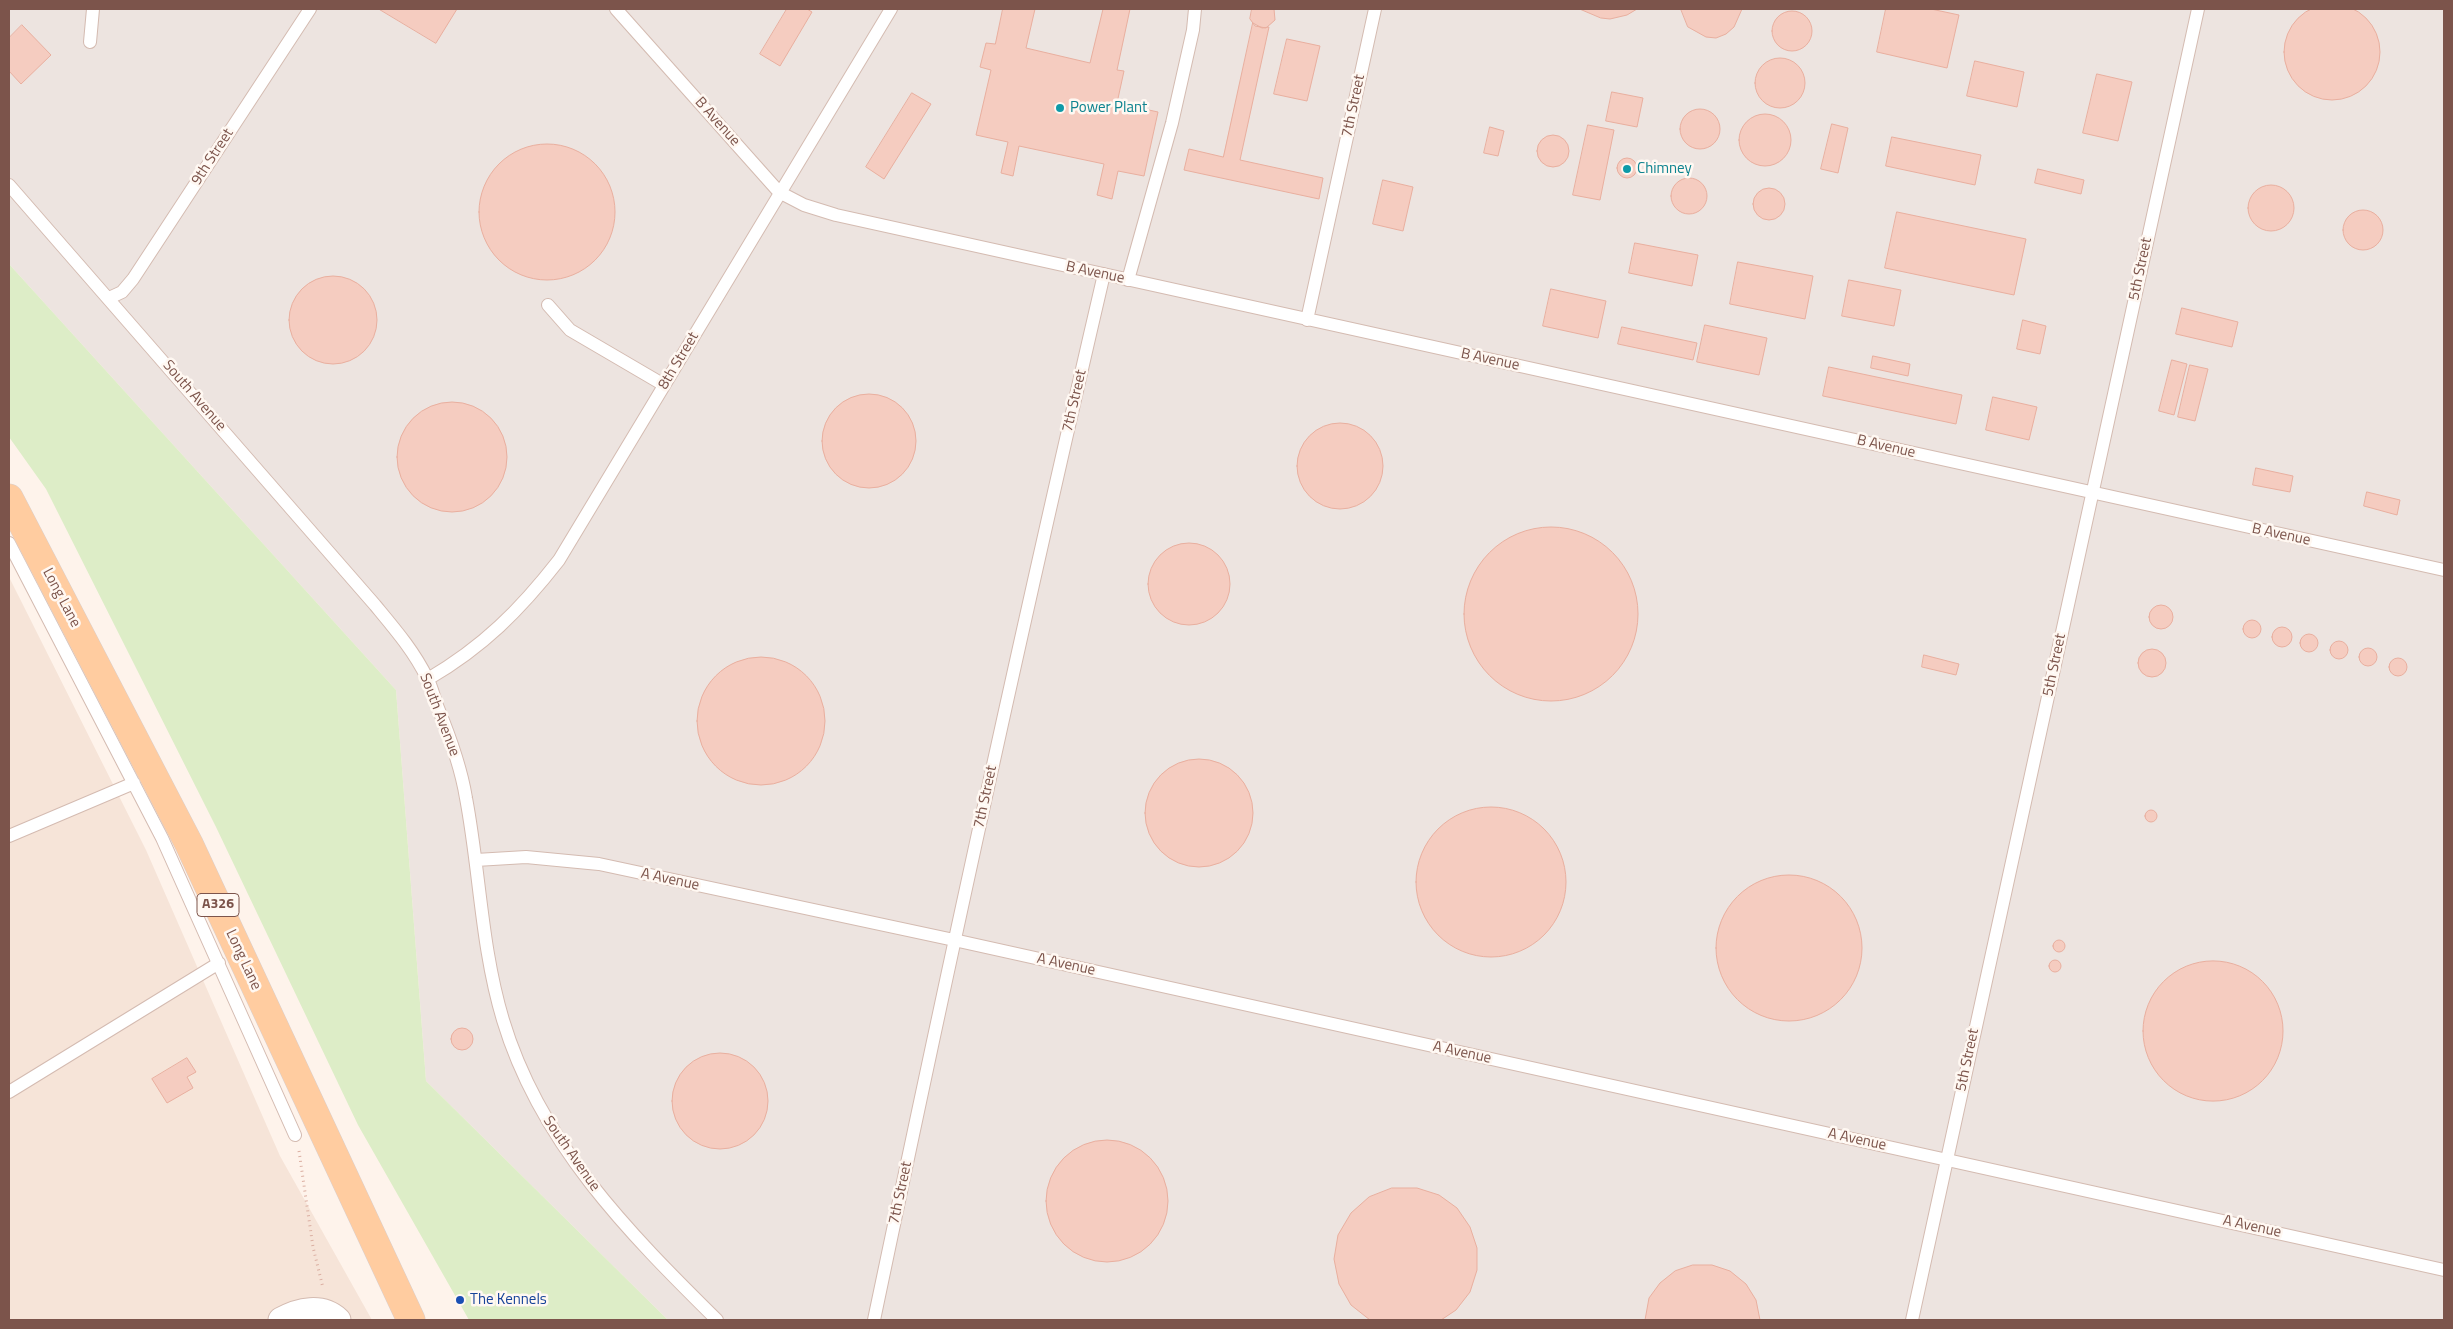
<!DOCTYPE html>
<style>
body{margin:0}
#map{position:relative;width:2453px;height:1329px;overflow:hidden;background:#fef3eb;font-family:"Titillium Web",sans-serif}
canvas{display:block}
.frame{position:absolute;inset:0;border:10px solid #7c544b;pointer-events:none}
</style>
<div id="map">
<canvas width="2453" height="1329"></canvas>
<div class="frame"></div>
</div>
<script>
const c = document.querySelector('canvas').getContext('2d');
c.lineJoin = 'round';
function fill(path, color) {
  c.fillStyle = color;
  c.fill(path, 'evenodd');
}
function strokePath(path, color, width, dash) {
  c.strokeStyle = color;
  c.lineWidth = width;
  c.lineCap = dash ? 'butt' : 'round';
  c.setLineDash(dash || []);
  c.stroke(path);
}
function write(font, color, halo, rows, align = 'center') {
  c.font = font + ' "Titillium Web",sans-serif';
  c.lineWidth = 5;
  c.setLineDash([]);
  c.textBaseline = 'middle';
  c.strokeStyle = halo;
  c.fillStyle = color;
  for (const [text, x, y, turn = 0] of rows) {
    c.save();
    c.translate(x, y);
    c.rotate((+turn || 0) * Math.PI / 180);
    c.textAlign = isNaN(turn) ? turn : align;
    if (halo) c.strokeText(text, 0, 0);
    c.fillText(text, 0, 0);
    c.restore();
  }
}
fill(new Path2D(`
 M9 577 146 850 280 1156 372 1320H9Z`), '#f6e4d8');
fill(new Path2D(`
 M9 9H2444V1320H668L426 1081 396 690 9 264Z`), '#ede4e0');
fill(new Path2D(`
 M9 264 396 690 426 1081 668 1320H469L358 1125 216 827 46 489 9 437Z`), '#ddedc7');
const building = new Path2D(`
 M2284 52a48 48 0 1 1 96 0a48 48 0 1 1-96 0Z
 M379 9H457L436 43Z
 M787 9H807L812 12 780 66 760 54Z
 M1003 9H1035L1026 48 1090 63 1103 9H1130L1117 70 1124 71 1117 103 1158 112 1144 176 1118 171 1112 199 1097 195 1104 164 1019 146 1013 176 1001 173 1008 142 976 135 991 70 980 67 986 43 995 44Z
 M1252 9H1274L1275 20 1266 28 1255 26 1250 19Z
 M1580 9H1637L1627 15 1610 19 1601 18Z
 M1681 9H1742L1734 27 1726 34 1716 38 1706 37 1688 27Z
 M1886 9H1931L1959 15 1947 68 1877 52Z
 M1772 31a20 20 0 1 1 40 0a20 20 0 1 1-40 0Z
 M1253 23 1262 28 1269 27 1240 160 1323 178 1319 199 1184 170 1189 149 1223 157Z
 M22 25 51 55 21 84 9 71V38Z
 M1287 39 1320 46 1307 101 1274 94Z
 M1755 83a25 25 0 1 1 50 0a25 25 0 1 1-50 0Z
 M1975 61 2024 72 2017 107 1967 96Z
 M2097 74 2132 82 2118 141 2083 133Z
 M1612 92 1643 98 1637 127 1606 121Z
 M912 93 931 104 884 179 866 167Z
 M1680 129a20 20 0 1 1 40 0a20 20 0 1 1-40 0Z
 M1739 140a26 26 0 1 1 52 0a26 26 0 1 1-52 0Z
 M1832 124 1848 128 1838 173 1821 169Z
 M1588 125 1614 130 1600 200 1573 195Z
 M1490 127 1504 131 1498 156 1484 153Z
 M1537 151a16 16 0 1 1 32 0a16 16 0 1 1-32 0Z
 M1892 137 1981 155 1975 185 1886 166Z
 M479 212a68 68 0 1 1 136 0a68 68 0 1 1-136 0Z
 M1617 168a10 10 0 1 1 20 0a10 10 0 1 1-20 0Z
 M2038 169 2084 180 2081 194 2035 183Z
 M1671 196a18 18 0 1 1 36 0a18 18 0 1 1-36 0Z
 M1383 180 1413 187 1403 231 1373 224Z
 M2248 208a23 23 0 1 1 46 0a23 23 0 1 1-46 0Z
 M1753 204a16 16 0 1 1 32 0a16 16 0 1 1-32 0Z
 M2343 230a20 20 0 1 1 40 0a20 20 0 1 1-40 0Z
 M1897 212 2026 239 2014 295 1885 268Z
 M1635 243 1698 255 1692 286 1629 273Z
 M1738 262 1813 276 1805 319 1730 304Z
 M289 320a44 44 0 1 1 88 0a44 44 0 1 1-88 0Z
 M1849 280 1901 290 1894 326 1842 316Z
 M1551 289 1606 301 1598 338 1543 326Z
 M2182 308 2238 322 2232 347 2176 334Z
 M2023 320 2046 326 2040 354 2017 349Z
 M1705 325 1767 338 1759 375 1697 362Z
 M1622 327 1697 343 1693 360 1618 344Z
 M1873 356 1910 364 1908 376 1871 368Z
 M2172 360 2187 364 2174 415 2159 411Z
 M2190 365 2208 369 2195 421 2178 417Z
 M1829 367 1962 395 1956 424 1823 396Z
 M822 441a47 47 0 1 1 94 0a47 47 0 1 1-94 0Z
 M1993 397 2037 407 2029 440 1986 430Z
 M397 457a55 55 0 1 1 110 0a55 55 0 1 1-110 0Z
 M1297 466a43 43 0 1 1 86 0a43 43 0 1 1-86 0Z
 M2256 468 2293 476 2290 492 2253 485Z
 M2367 492 2400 500 2397 515 2364 506Z
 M1464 614a87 87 0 1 1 174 0a87 87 0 1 1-174 0Z
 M1148 584a41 41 0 1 1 82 0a41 41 0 1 1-82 0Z
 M2149 617a12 12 0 1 1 24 0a12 12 0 1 1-24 0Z
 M2243 629a9 9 0 1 1 18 0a9 9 0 1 1-18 0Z
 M2272 637a10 10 0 1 1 20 0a10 10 0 1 1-20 0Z
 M2300 643a9 9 0 1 1 18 0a9 9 0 1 1-18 0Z
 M2330 650a9 9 0 1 1 18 0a9 9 0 1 1-18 0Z
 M2359 657a9 9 0 1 1 18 0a9 9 0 1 1-18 0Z
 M2138 663a14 14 0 1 1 28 0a14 14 0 1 1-28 0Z
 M1924 655 1959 664 1956 675 1922 667Z
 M697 721a64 64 0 1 1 128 0a64 64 0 1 1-128 0Z
 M2389 667a9 9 0 1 1 18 0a9 9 0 1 1-18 0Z
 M1145 813a54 54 0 1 1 108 0a54 54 0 1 1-108 0Z
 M1416 882a75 75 0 1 1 150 0a75 75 0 1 1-150 0Z
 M2145 816a6 6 0 1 1 12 0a6 6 0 1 1-12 0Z
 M1716 948a73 73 0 1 1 146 0a73 73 0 1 1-146 0Z
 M2053 946a6 6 0 1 1 12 0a6 6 0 1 1-12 0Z
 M2049 966a6 6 0 1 1 12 0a6 6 0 1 1-12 0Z
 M2143 1031a70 70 0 1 1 140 0a70 70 0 1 1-140 0Z
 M451 1039a11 11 0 1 1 22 0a11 11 0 1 1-22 0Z
 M672 1101a48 48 0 1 1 96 0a48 48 0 1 1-96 0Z
 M187 1058 196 1072 187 1077 193 1088 167 1103 152 1079Z
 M1046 1201a61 61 0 1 1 122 0a61 61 0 1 1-122 0Z
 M1392 1188H1417L1439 1195 1457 1208 1470 1227 1477 1248V1270L1470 1292 1456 1310 1441 1320H1370L1351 1305 1339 1284 1334 1259 1338 1235 1351 1213 1369 1197Z
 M1693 1265H1712L1730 1271 1746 1284 1756 1300 1760 1320H1645L1649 1298 1660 1283 1675 1271Z`);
fill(building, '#f5ccc0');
strokePath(building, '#e9af9f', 1);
const service = new Path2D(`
 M616 9 779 192 804 205 836 215 2444 570
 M90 42 93 9
 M9 185 375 605C394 628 414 651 427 678 432 687 434 698 438 708 450 737 461 767 466 798 480 872 481 947 503 1020 540 1143 628 1232 717 1320
 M1128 280 1172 123 1193 30 1195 9
 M109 298 122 292 133 279 310 9
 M548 305 570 330 664 385
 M1307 320 1375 9
 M9 543 162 838 295 1135
 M428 679C483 647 520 610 559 560L891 9
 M9 836 134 783
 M476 860 526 857 599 864 954 940 2444 1270
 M9 1092 219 963
 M874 1320C947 971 1023 622 1104 274
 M1912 1320 2198 9`);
const minor = new Path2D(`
 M281 1320C299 1310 322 1305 338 1320`);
const primary = new Path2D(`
 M9 498 189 844 411 1320`);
strokePath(service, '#d4bbb1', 14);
strokePath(minor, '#d4bbb1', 27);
strokePath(primary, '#dacfcd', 29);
strokePath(new Path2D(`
 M299 1151 313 1247 323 1288`), '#dbafa2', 3, [1, 4]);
strokePath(service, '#fff', 12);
strokePath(minor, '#fff', 25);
strokePath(primary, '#ffcca0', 28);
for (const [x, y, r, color] of [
 [1060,108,5,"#0f9aa8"],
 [1627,169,5,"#0f9aa8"],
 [460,1300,5,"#1a4fb4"]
]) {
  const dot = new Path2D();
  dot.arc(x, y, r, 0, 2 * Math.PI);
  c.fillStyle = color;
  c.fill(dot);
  strokePath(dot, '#fff8f2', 2);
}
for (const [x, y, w] of [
 [218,905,42]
]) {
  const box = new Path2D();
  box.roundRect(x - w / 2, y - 11.5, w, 23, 4);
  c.fillStyle = '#fff8f2';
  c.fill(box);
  strokePath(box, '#7c544b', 1);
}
write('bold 14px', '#7c544b', null, [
 ["A326",218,905]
]);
write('15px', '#7c544b', '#fff8f2', [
 ["7th Street",1354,106,-78],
 ["B Avenue",717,122,48],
 ["9th Street",213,157,-57],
 ["5th Street",2141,269,-78],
 ["B Avenue",1095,273,12],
 ["B Avenue",1490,360,12],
 ["8th Street",679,361,-59],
 ["South Avenue",194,396,49],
 ["7th Street",1075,401,-77],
 ["B Avenue",1886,447,13],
 ["B Avenue",2281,535,12],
 ["Long Lane",61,598,62],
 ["5th Street",2055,665,-78],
 ["South Avenue",439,715,69],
 ["7th Street",986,797,-78],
 ["A Avenue",670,880,12],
 ["Long Lane",243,960,65],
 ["A Avenue",1066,965,12],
 ["A Avenue",1462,1053,12],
 ["5th Street",1968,1060,-78],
 ["A Avenue",1857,1140,12],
 ["South Avenue",571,1154,55],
 ["7th Street",901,1193,-78],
 ["A Avenue",2252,1227,12]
]);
write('15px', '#0d838f', '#fff8f2', [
 ["Power Plant",1070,108],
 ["Chimney",1637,169]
], 'left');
write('15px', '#164399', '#fff8f2', [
 ["The Kennels",470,1300]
], 'left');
</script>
